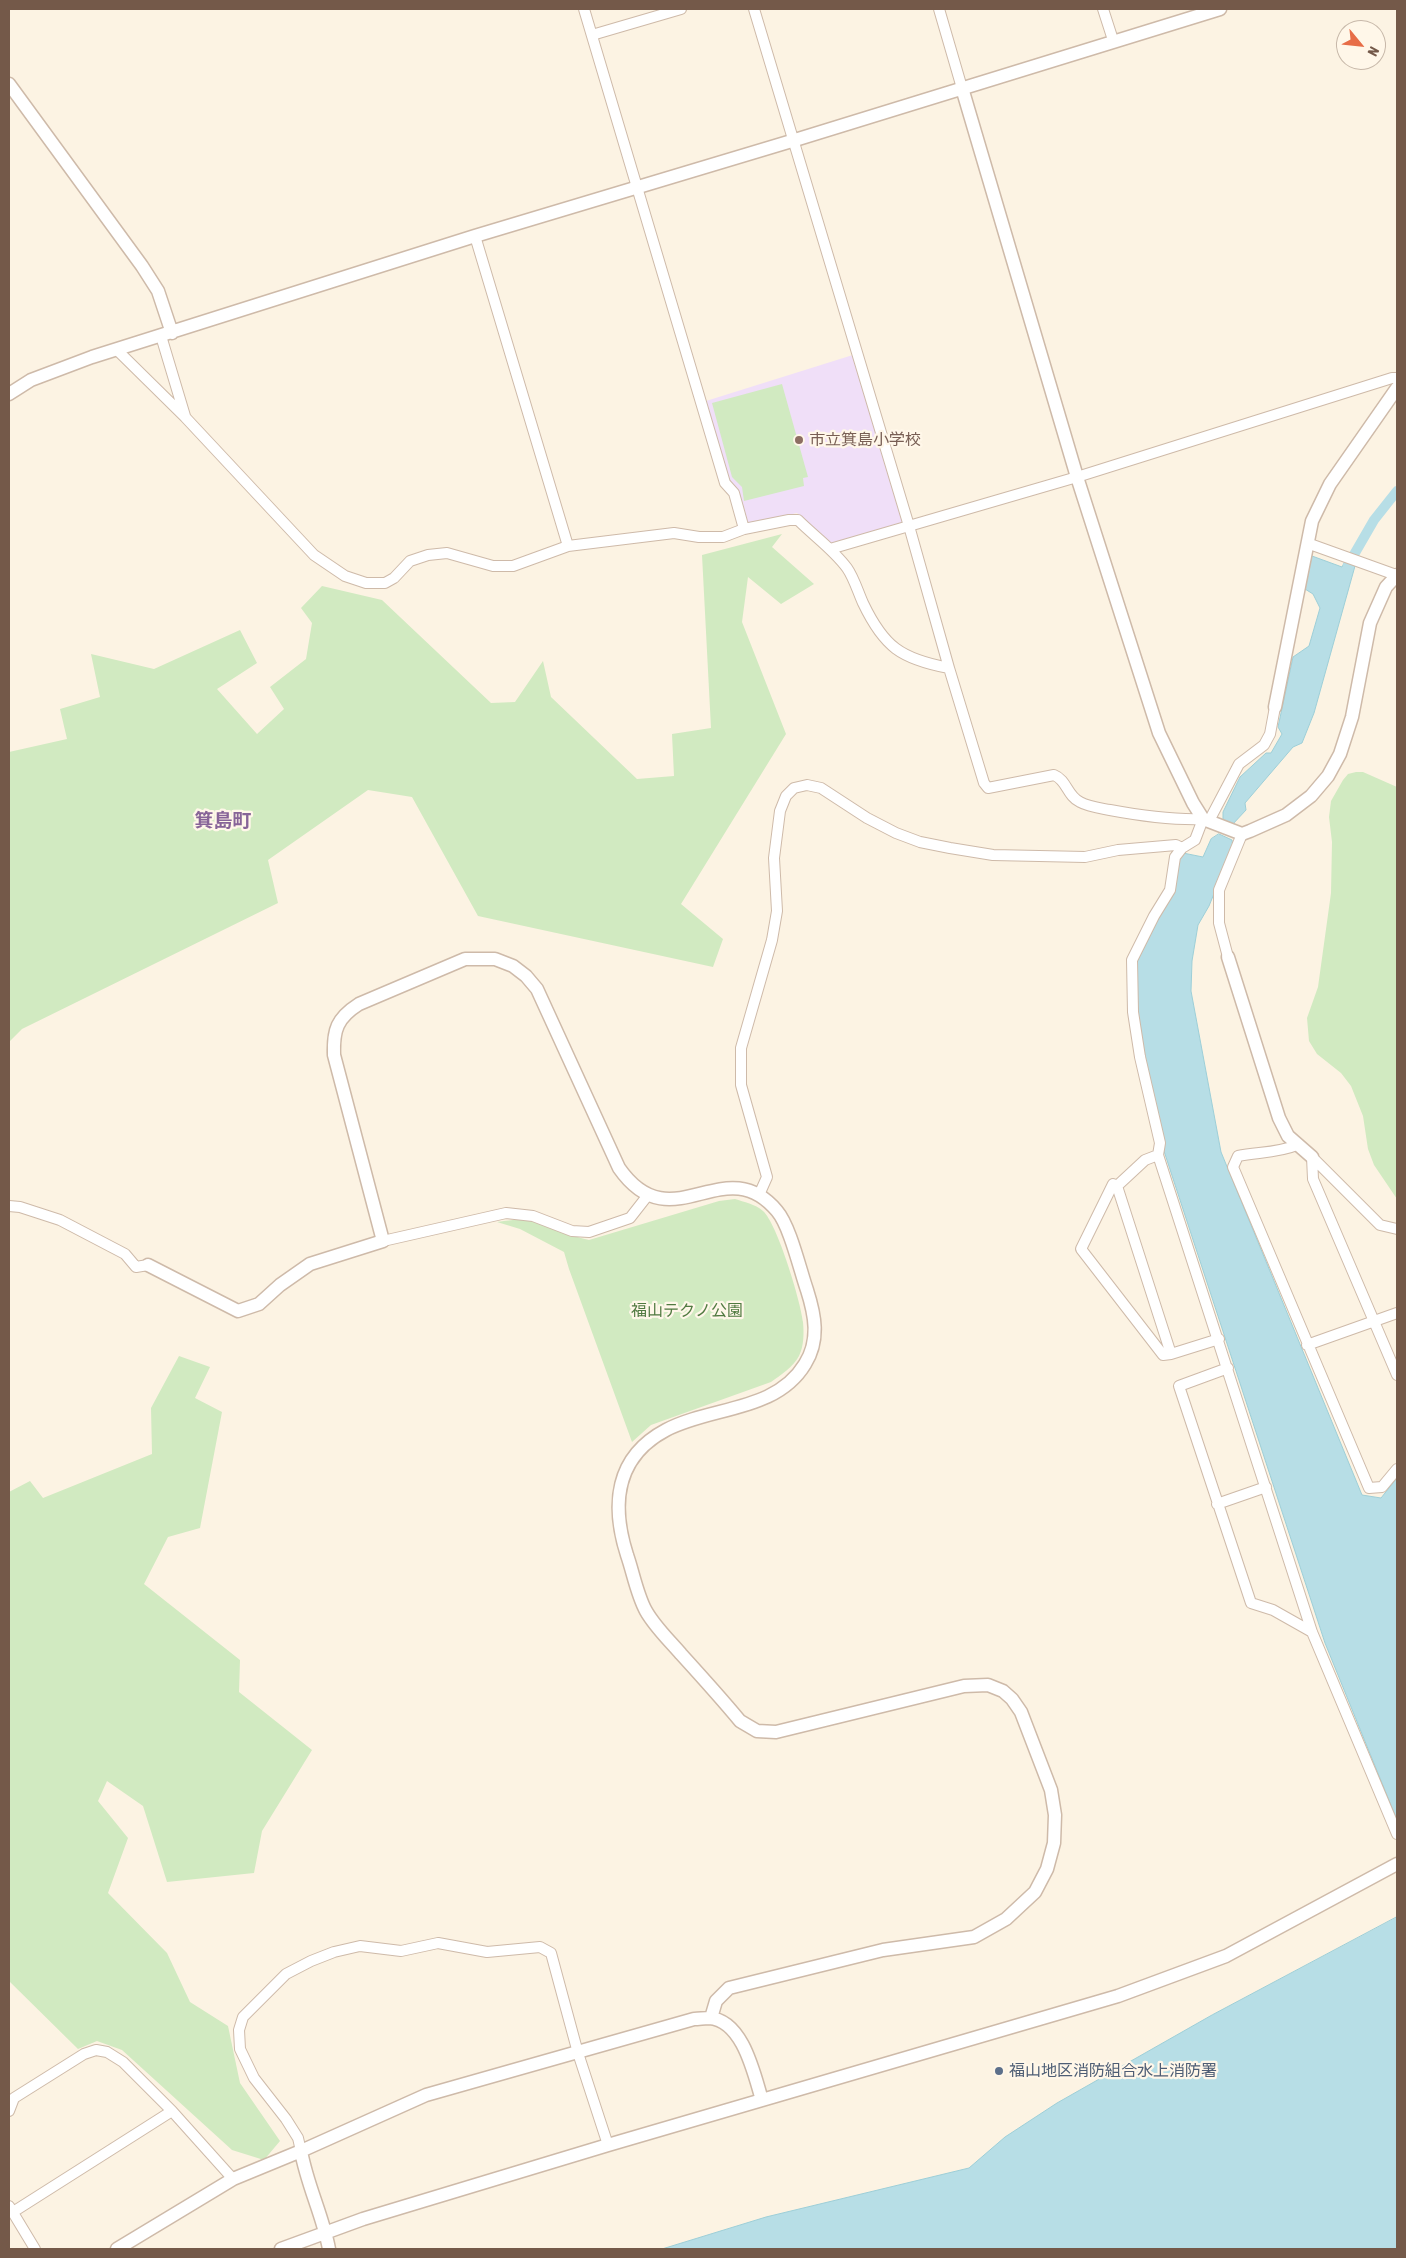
<!DOCTYPE html>
<meta charset="utf-8">
<style>
body{margin:0}
#map{position:relative;width:1406px;height:2258px;overflow:hidden;background:#fcf3e3;font-family:"Asap Condensed",sans-serif}
canvas{display:block}
.frame{position:absolute;inset:0;border:10px solid #745949;pointer-events:none}
.north{position:absolute;left:1336px;top:20px;width:50px;height:50px;box-sizing:border-box;background:#fff7e9;border:1px solid #c7b8a9;border-radius:50%;rotate:118deg;font-size:14px;font-weight:700;line-height:20px;text-align:center;color:#745949}
.north::after{content:'';display:block;margin:auto;width:18px;height:22px;background:#e76d47;clip-path:polygon(50% 0,100% 100%,50% 72%,0 100%)}
</style>
<div id="map">
<canvas width="1406" height="2258"></canvas>
<div class="frame"></div>
<div class="north">N</div>
</div>
<script>
const c = document.querySelector('canvas').getContext('2d');
c.lineJoin = 'round';
function fill(path, color) {
  c.fillStyle = color;
  c.fill(path, 'evenodd');
}
function strokePath(path, color, width, dash) {
  c.strokeStyle = color;
  c.lineWidth = width;
  c.lineCap = dash ? 'butt' : 'round';
  c.setLineDash(dash || []);
  c.stroke(path);
}
function write(font, color, halo, rows, align = 'center') {
  c.font = font + ' "Asap Condensed","Noto Sans JP",sans-serif';
  c.lineWidth = 4.5;
  c.setLineDash([]);
  c.textBaseline = 'middle';
  c.strokeStyle = halo;
  c.fillStyle = color;
  for (const [text, x, y, turn = 0] of rows) {
    c.save();
    c.translate(x, y);
    c.rotate((+turn || 0) * Math.PI / 180);
    c.textAlign = isNaN(turn) ? turn : align;
    if (halo) c.strokeText(text, 0, 0);
    c.fillText(text, 0, 0);
    c.restore();
  }
}
fill(new Path2D(`
 M856 354 903 523 834 545 825 540 797 513 748 524 744 523 738 489 729 479 706 401Z`), '#f0dff8');
fill(new Path2D(`
 M782 384 808 477 803 478 804 486 744 501 742 487 732 477 712 403Z
 M782 534 772 547 814 584 781 604 748 577 742 622 786 734 681 904 723 939 713 967 478 916 412 797 368 790 268 860 278 903 22 1029 9 1042V752L67 739 60 709 100 697 91 654 154 669 240 630 257 663 217 689 257 734 284 709 270 687 306 659 312 623 301 608 322 586 382 600 491 703 515 702 543 661 551 697 637 779 674 776 672 734 711 728 702 555Z
 M1356 772H1363L1397 787V1199L1374 1165 1368 1149 1363 1116 1351 1086 1341 1073 1317 1054 1309 1041 1307 1018 1318 987 1331 893 1332 842 1329 817 1331 801 1343 780 1348 774Z
 M735 1199C744 1202 755 1204 763 1211 777 1223 801 1302 803 1322 804 1333 804 1346 799 1356 793 1367 781 1375 771 1382L651 1425 632 1442 569 1269 564 1252 520 1229 497 1222C506 1221 516 1219 525 1219 547 1222 567 1236 589 1240L719 1201Z
 M179 1356 210 1367 195 1398 222 1412 200 1528 168 1537 144 1584 240 1660 239 1692 312 1750 262 1831 254 1873 167 1882 143 1806 107 1781 98 1801 128 1838 108 1893 167 1953 190 2002 228 2026 240 2083 280 2141 264 2160 232 2150 122 2050 97 2041 78 2049 9 1981V1492L30 1481 43 1498 152 1454 151 1408Z`), '#d1eac1');
const water = new Path2D(`
 M1312 556 1342 567 1345 561 1355 566 1314 713 1302 743 1293 747 1245 803 1246 810 1232 825 1223 821V812L1240 777 1266 753H1271L1282 734 1278 727 1293 657 1309 646 1320 608 1313 594 1305 589Z
 M1219 834 1232 840 1233 847 1209 906 1198 925 1192 961 1191 991 1221 1152 1362 1495 1381 1498 1397 1478V1820L1325 1643 1163 1148 1142 1048 1135 1007 1134 961 1178 859 1183 853 1203 857 1211 839Z
 M1397 1917V2249H662L766 2217 969 2168 1005 2137 1057 2103 1212 2015Z`);
fill(water, '#b7dee6');
strokePath(water, '#9dced7', 1);
strokePath(new Path2D(`
 M1348 565 1374 520 1397 491`), '#b7dee6', 10);
const minor = new Path2D(`
 M584 9 725 483 734 493 744 529
 M754 9 909 526 949 668
 M939 9 962 88
 M1103 9 1113 40
 M592 35 681 9
 M475 236 568 546
 M161 336 185 416
 M117 350 185 417 314 555 345 576 366 583H385L394 578 410 561 428 555 447 553 493 566H513L568 546 674 533 699 537H723L744 529 789 520H798C814 536 834 550 847 568 854 578 858 592 863 603 884 647 901 659 949 668L984 783 988 788 1054 775C1067 780 1067 796 1080 802 1089 807 1100 808 1110 810 1142 816 1172 820 1203 819L1195 840 1182 848 1175 857 1170 890 1154 916 1132 960 1133 1012 1140 1057 1160 1143 1158 1155 1312 1632 1397 1834
 M1307 543 1396 575
 M830 549 1077 477 1392 378H1397
 M1209 821 1239 764 1264 745 1270 734 1275 707
 M1228 957 1219 923V890L1242 834
 M1297 1145C1278 1153 1258 1152 1238 1156L1233 1167 1369 1488 1382 1487 1397 1469
 M1158 1155 1145 1160 1117 1186 1171 1354 1219 1339
 M1312 1157 1313 1179 1397 1375
 M1312 1157 1380 1225 1397 1229
 M1117 1186 1113 1184 1081 1249 1163 1355 1171 1354
 M759 1195 767 1177 741 1085V1048L772 940 777 911 774 858 780 811 786 796 794 788 807 785 821 788 867 818 896 833 920 842 950 848 993 855 1085 857 1118 850 1176 845 1182 848
 M9 1206 20 1207 60 1220 125 1254 136 1267 148 1265
 M383 1241 506 1213 533 1216 572 1231 589 1232 630 1218 648 1195
 M1307 1345 1397 1313
 M1228 1368 1179 1386 1251 1603 1273 1610 1312 1632
 M1217 1504 1266 1487
 M9 2111 14 2098 84 2054 96 2050 107 2052 123 2062 172 2111 233 2179
 M301 2151 298 2138 286 2119 254 2078 240 2049 239 2030 243 2017 286 1974 311 1961 334 1952 360 1946 401 1951 438 1943 487 1952 540 1947 551 1953 578 2053 608 2145
 M9 2206 35 2249
 M13 2212 172 2111`);
const tertiary = new Path2D(`
 M9 84 142 266 158 291 172 333
 M962 88 1077 477 1159 733 1193 803 1203 819 1242 834 1250 831 1286 815 1311 796 1328 776 1340 754 1352 717 1370 623 1386 587 1397 575
 M9 394 31 380 92 357 475 236 795 140 1220 9
 M1275 707 1312 521 1330 484 1397 388
 M1228 957 1279 1118 1288 1136 1312 1157
 M148 1265 238 1311 259 1304 280 1285 310 1264 383 1241 334 1055C333 1030 337 1018 359 1004L465 959H495L513 966 526 976 537 989 619 1168C672 1244 724 1148 777 1211 790 1226 800 1270 807 1290 815 1315 820 1340 805 1364 776 1412 712 1406 666 1430 615 1457 611 1505 627 1555 633 1572 637 1595 646 1611 655 1627 669 1640 681 1654 701 1676 721 1698 740 1721L757 1731 776 1732 964 1686 988 1685 1003 1691 1012 1699 1021 1712 1051 1790 1055 1815 1054 1843 1047 1869 1035 1892 1006 1919 974 1937 883 1950 729 1988 716 2001 711 2018
 M301 2151C307 2185 323 2216 329 2249
 M117 2249 233 2179 301 2151 426 2095 694 2019C699 2019 704 2018 709 2018 743 2020 754 2074 762 2100
 M281 2249 363 2219 608 2145 1118 1996 1226 1956 1397 1864`);
strokePath(minor, '#cebaa9', 12);
strokePath(tertiary, '#cebaa9', 15);
strokePath(minor, '#fff', 10);
strokePath(tertiary, '#fff', 12);
for (const [x, y, r, color] of [
 [799,440,5,"#8d6e63"],
 [999,2071,5,"#5c6f8a"]
]) {
  const dot = new Path2D();
  dot.arc(x, y, r, 0, 2 * Math.PI);
  c.fillStyle = color;
  c.fill(dot);
  strokePath(dot, '#fff7e9', 2);
}
write('16px', '#785e54', '#fff7e9', [
 ["市立箕島小学校",809,440]
], 'left');
write('16px', '#517a41', '#fff7e9', [
 ["福山テクノ公園",687,1311]
]);
write('16px', '#4e5e75', '#fff7e9', [
 ["福山地区消防組合水上消防署",1009,2071]
], 'left');
write('bold 19px', '#876498', '#fff7e9', [
 ["箕島町",223,821]
]);
</script>
